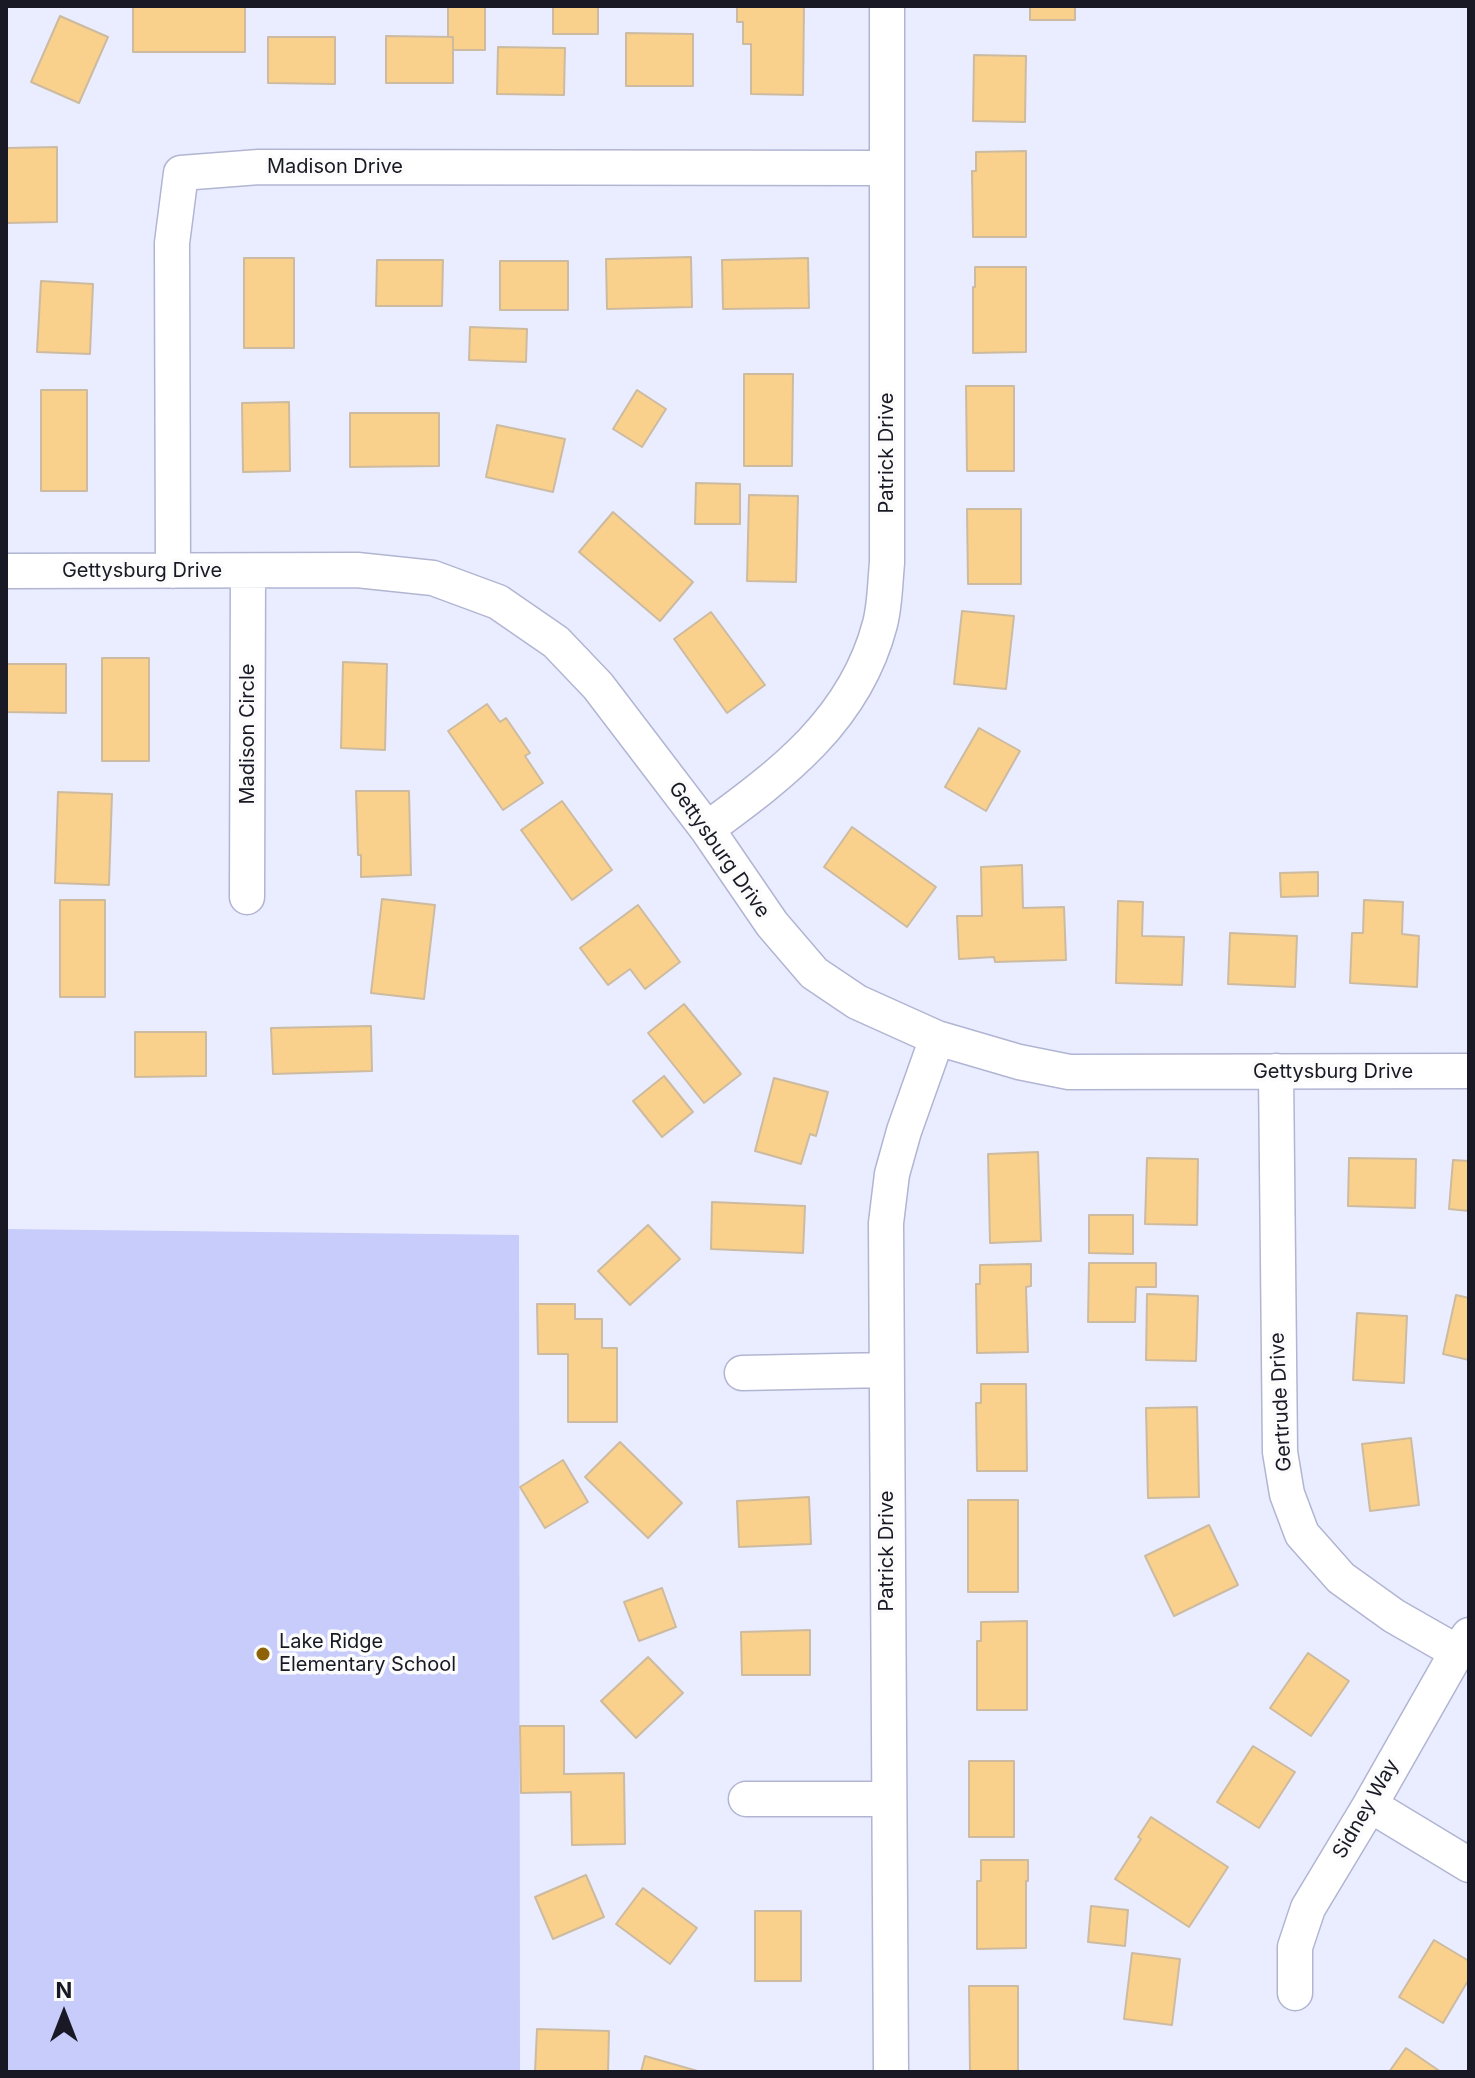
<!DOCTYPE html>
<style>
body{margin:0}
#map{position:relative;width:1475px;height:2078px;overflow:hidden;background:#eaedff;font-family:Inter,sans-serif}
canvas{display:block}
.frame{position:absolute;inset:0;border:8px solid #181924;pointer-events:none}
.north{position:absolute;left:24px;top:1974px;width:80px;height:80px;-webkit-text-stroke:6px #fbfbfb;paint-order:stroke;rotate:0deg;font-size:22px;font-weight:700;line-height:32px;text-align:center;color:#181924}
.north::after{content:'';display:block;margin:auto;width:28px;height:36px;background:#181924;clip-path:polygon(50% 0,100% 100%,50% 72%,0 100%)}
</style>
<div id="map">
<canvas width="1475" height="2078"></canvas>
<div class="frame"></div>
<div class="north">N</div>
</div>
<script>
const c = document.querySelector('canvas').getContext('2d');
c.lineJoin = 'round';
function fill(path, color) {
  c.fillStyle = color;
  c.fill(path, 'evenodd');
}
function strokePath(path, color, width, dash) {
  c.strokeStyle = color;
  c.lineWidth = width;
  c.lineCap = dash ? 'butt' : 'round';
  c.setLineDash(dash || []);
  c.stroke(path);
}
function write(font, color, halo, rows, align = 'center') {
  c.font = font + ' Inter,sans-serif';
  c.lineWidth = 7;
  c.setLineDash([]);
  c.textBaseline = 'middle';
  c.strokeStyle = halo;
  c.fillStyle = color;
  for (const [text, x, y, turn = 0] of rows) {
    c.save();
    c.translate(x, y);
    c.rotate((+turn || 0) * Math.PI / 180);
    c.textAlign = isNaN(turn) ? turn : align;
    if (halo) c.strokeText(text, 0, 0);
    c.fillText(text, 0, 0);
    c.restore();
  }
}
fill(new Path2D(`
 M6 1229 519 1235 520 2072H6Z`), '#c7ccfb');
const building = new Path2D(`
 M133 6H245V52H133Z
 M448 6H485V50H453V37H448Z
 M553 6H598V34H553Z
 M737 6H804L803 95 751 94V44H743V22H737Z
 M1030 6H1075V20H1030Z
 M60 16 108 37 79 103 31 82Z
 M626 33 693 34V86H626Z
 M386 36 453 37V83H386Z
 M268 37H335V84L268 83Z
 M498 47 565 48 564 95 497 94Z
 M974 55 1026 56 1025 122 973 121Z
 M57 147V222L6 223V148Z
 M1026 151V237H973L972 171H976V152Z
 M691 257 692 307 607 309 606 259Z
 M244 258H294V348H244Z
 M808 258 809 308 723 309 722 260Z
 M377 260H443L442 306H376Z
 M500 261H568V310H500Z
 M975 267H1026V352L973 353V287H975Z
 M41 281 93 284 90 354 37 352Z
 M470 327 527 329 526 362 469 360Z
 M744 374H793L792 466H744Z
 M966 386H1014V471H967Z
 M41 390H87V491H41Z
 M637 390 666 409 642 447 613 429Z
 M289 402 290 471 243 472 242 403Z
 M350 413H439V466L350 467Z
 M497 425 565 439 553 492 486 477Z
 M696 483 740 484V524H695Z
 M749 495 798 496 796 582 747 581Z
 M967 509H1021V584H968Z
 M613 512 693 582 660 621 579 552Z
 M962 611 1014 616 1006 689 954 684Z
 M711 612 765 685 727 713 674 639Z
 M102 658H149V761H102Z
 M343 662 387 664 385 750 341 748Z
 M6 664H66V713L6 712Z
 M487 704 500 722 506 718 530 753 525 756 543 783 503 810 448 731Z
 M979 728 1020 751 986 811 945 787Z
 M356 791H409L411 875 361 877V855H358Z
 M58 792 112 794 109 885 55 883Z
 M562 801 612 870 572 900 521 830Z
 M852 827 936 887 907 927 824 867Z
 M1022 865 1023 908 1064 907 1066 960 995 962 994 957 959 959 957 916H982L981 867Z
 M1318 872V896L1281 897 1280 873Z
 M382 899 435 905 424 999 371 993Z
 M60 900H105V997H60Z
 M1364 900 1403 902 1402 934 1419 936 1417 987 1350 983 1352 933H1363Z
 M1118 901 1143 902 1142 936 1184 937 1182 985 1116 983Z
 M638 905 680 962 645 989 630 969 608 985 580 948Z
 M1230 933 1297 936 1295 987 1228 984Z
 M684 1004 741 1074 704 1103 648 1033Z
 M371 1026 372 1071 273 1074 271 1028Z
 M135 1032H206V1076L135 1077Z
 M664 1076 693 1112 662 1137 633 1101Z
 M774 1078 828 1092 816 1136 810 1134 801 1164 755 1151Z
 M1038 1152 1041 1241 990 1243 988 1154Z
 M1147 1158 1198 1159 1197 1225 1145 1224Z
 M1349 1158 1416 1159 1415 1208 1348 1206Z
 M1453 1160 1469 1161V1211L1449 1209Z
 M712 1202 805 1206 803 1253 711 1249Z
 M1089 1215H1133V1254L1089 1253Z
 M648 1225 680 1259 630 1305 598 1271Z
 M1089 1263H1156V1287H1136L1135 1322H1088Z
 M1031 1264V1286L1026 1287 1028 1352 977 1353 976 1284H980V1265Z
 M1147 1294 1198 1296 1196 1361 1146 1360Z
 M1456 1295 1469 1298V1360L1443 1354Z
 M537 1304H575V1319H602V1348H617V1422H568V1354H538Z
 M1357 1313 1407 1316 1404 1383 1353 1380Z
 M981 1384H1026L1027 1471H977L976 1403H981Z
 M1197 1407 1199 1497 1148 1498 1146 1408Z
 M1411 1438 1419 1505 1370 1511 1362 1444Z
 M620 1442 682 1503 648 1538 585 1477Z
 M563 1460 588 1502 545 1528 520 1487Z
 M809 1497 811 1544 739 1547 737 1501Z
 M968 1500H1018V1592H968Z
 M1209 1525 1238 1585 1174 1616 1145 1556Z
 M662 1588 676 1627 639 1641 624 1602Z
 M1027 1621V1710H977V1641H981V1622Z
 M810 1630V1675H742L741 1632Z
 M1308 1653 1349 1681 1311 1736 1270 1708Z
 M648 1657 683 1693 636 1738 601 1701Z
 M520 1726H564V1774L624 1773 625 1844 572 1845 571 1792 521 1793Z
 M1253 1746 1295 1772 1259 1828 1217 1802Z
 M969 1761H1014V1837H969Z
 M1151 1817 1228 1867 1189 1927 1115 1879 1141 1839 1138 1837Z
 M981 1860H1028V1881H1026V1948L977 1949V1881H981Z
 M586 1875 604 1917 553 1939 535 1897Z
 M643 1888 697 1928 670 1964 616 1924Z
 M1091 1906 1128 1910 1125 1946 1088 1942Z
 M755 1911H801V1981H755Z
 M1434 1940 1469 1961V1979L1443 2023 1399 1997Z
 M1132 1953 1180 1959 1172 2025 1124 2019Z
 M969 1986H1018V2072H970Z
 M537 2029 609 2031 608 2072H535Z
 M1406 2048 1441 2072H1389Z
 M645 2056 701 2072H641Z`);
fill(building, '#fad08d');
strokePath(building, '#ccbba0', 2);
const minor = new Path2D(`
 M6 571 357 570 433 578 498 602 556 642 598 686 707 829 772 924 814 973 857 1002 937 1038 1019 1062 1069 1072 1469 1071
 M173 571 172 243 181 173 259 167 887 168
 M707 829C782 774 855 720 880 624 885 605 885 583 887 563V6
 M247 897 248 571
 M1276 1071 1280 1452 1287 1494 1302 1534 1341 1578 1394 1616 1457 1652
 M742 1373 886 1370
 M746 1799H888
 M1370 1805 1469 1865
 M1295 1993V1947L1308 1908 1370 1805 1457 1652 1469 1635
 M891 2072 886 1223 892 1174 904 1131 937 1038`);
strokePath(minor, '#b1b5d2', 37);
strokePath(minor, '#fff', 34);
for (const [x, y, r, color] of [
 [263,1654,8,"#8e6308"]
]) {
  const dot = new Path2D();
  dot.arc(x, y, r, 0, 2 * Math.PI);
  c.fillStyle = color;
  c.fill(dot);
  strokePath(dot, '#fbfbfb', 3);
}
write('20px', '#181924', '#fbfbfb', [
 ["Madison Drive",335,167],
 ["Patrick Drive",887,453,-90],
 ["Gettysburg Drive",142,571],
 ["Madison Circle",248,734,-90],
 ["Gettysburg Drive",719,850,55],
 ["Gettysburg Drive",1333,1072],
 ["Gertrude Drive",1281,1402,-93],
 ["Patrick Drive",887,1551,-90],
 ["Sidney Way",1366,1809,-60]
]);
write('20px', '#181924', '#fbfbfb', [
 ["Lake Ridge",279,1642],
 ["Elementary School",279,1665]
], 'left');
</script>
